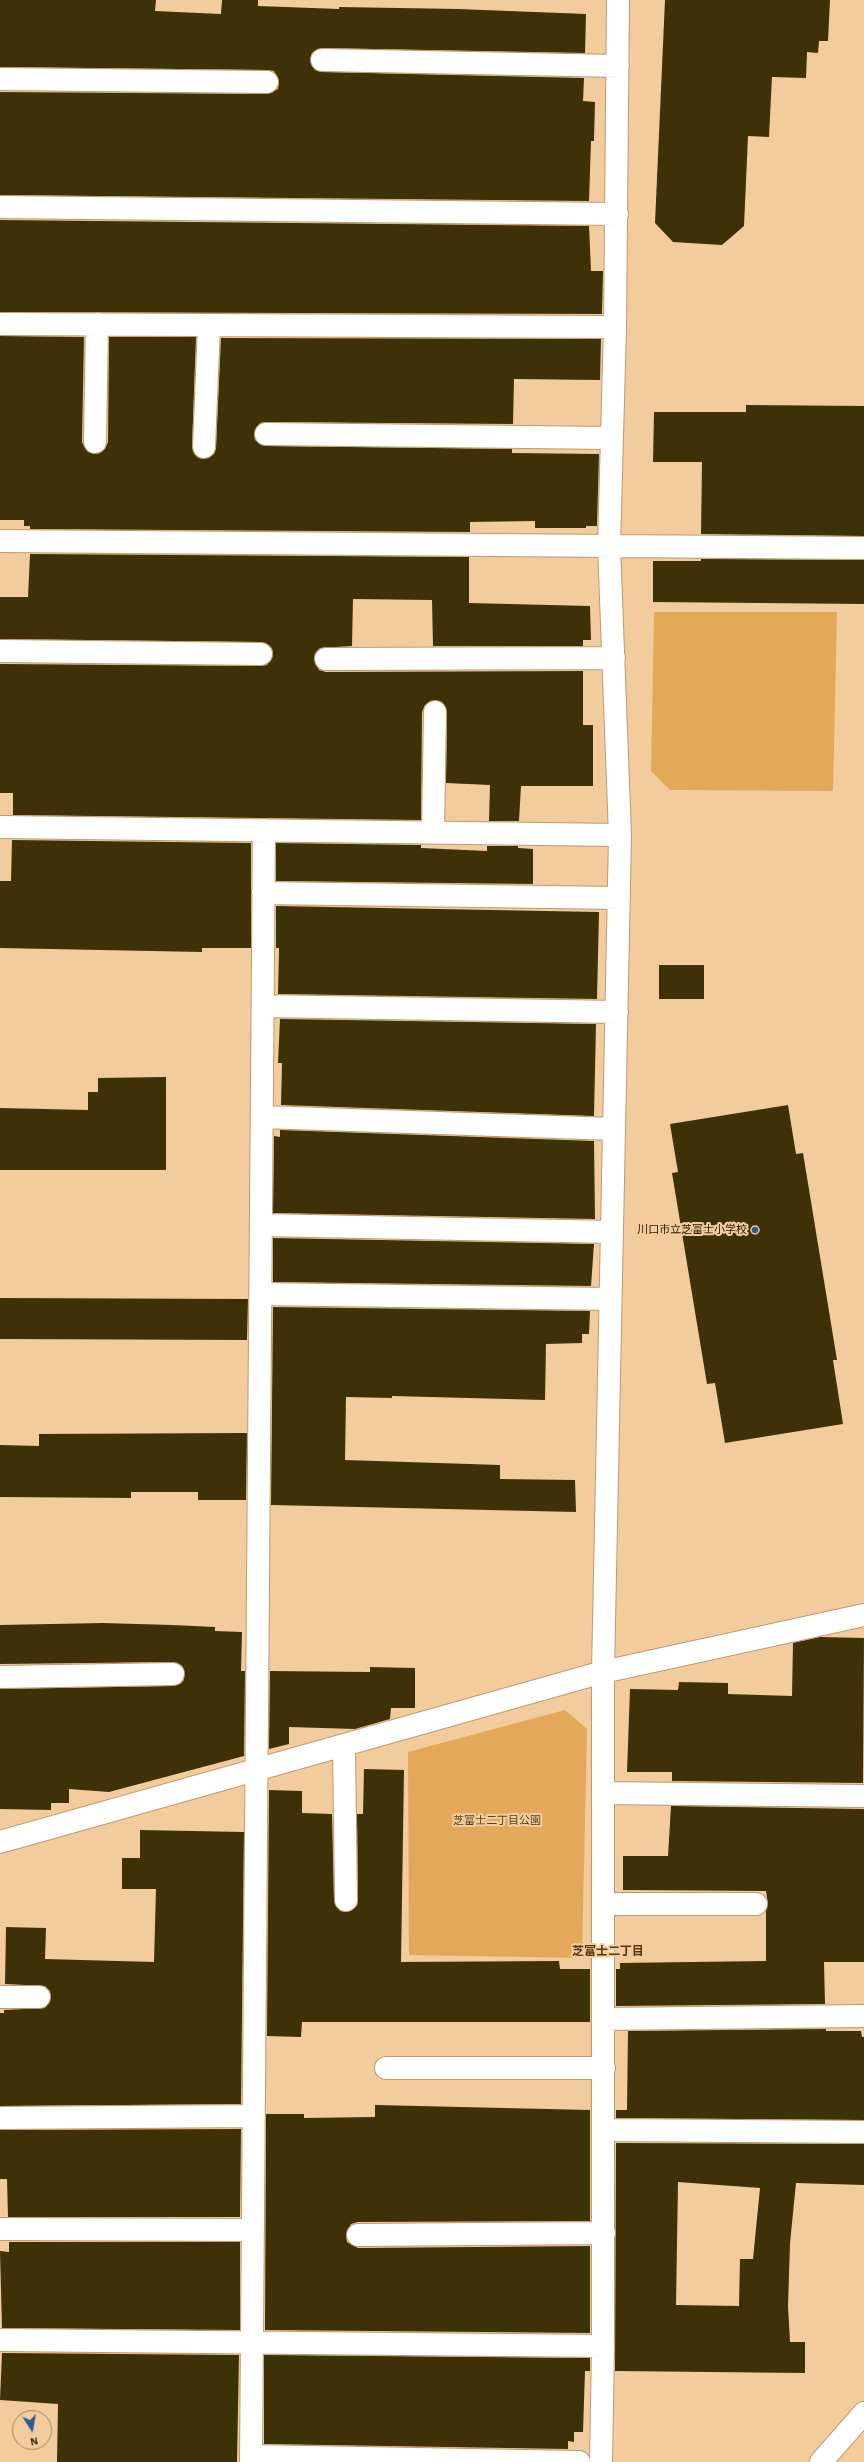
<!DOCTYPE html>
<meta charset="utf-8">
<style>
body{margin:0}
#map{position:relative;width:864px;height:2462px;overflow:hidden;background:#f3cc9e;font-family:"Alegreya Sans",sans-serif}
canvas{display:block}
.north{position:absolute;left:12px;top:2410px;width:40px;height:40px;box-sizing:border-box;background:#f3cc9e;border:1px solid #a18462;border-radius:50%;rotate:169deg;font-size:11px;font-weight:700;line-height:16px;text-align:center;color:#271907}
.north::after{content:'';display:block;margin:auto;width:14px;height:18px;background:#265d95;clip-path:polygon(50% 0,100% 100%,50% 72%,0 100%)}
</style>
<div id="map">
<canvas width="864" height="2462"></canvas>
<div class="north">N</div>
</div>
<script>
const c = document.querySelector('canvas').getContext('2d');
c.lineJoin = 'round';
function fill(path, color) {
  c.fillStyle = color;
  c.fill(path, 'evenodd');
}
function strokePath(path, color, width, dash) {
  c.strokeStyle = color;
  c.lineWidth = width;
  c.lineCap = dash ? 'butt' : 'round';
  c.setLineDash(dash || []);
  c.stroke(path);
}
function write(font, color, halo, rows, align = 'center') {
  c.font = font + ' "Alegreya Sans","Noto Sans JP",sans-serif';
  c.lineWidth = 4;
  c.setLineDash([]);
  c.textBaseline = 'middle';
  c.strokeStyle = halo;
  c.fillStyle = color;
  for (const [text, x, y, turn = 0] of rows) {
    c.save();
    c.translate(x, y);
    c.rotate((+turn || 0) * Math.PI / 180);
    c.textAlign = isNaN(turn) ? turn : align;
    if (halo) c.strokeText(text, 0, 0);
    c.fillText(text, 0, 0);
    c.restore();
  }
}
fill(new Path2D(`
 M654 612H837L833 791 670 790 651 771Z
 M565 1710 587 1729 582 1958 409 1955 408 1752Z`), '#e4a85a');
fill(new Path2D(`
 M0 0H156L155 11 221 14 222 0H258V6L339 9V7L458 9 586 14 585 53 322 48 312 53 310 60 315 70 322 72 584 78 583 101 595 102 594 141H591L589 201 0 195V92L267 94 278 89 279 82 274 71 267 70 0 67Z
 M665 0H830L828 41H819L818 53 807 52 806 78 772 77 769 137 748 136 744 226 722 245 673 242 655 223Z
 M0 220 589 226 591 271H603L602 314 0 312Z
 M0 336 84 337 82 442 88 452 95 454 105 449 108 442 109 337H196L192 446 197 457 204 459 214 454 216 448 221 338 601 339 600 380 514 379 513 424 266 422 260 423 254 433 255 440 266 446 512 449V453L599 454 597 526H586V528H535V521L470 522V532L30 529V526H24V520H0Z
 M746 405 864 406V536L701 534 702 462H653L654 412H746Z
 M30 554 469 557V603L590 606 591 640H583V646H433L432 600 353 599 352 646 320 648 315 653 314 659 319 670 326 672 583 671V725H593V786H521L519 821H489L490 785 446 783 447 712 442 702 435 700 425 705 422 712 421 820 13 815V793H0V664L261 666 267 665 273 655 272 648 261 642 0 639V597H28Z
 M701 559 864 560V604L653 602V561H701Z
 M12 840 251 843V948H202V952L0 948V881H11Z
 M276 843 421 845V848L487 851V846H518V848L533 849V884L276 881Z
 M276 906 599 912 597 999 278 994 279 951V948H276Z
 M659 965H704V999H659Z
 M280 1019 596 1024 594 1116 281 1105 282 1063H278Z
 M166 1077V1170H0V1108L88 1110V1092H98V1078Z
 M788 1105 796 1154 803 1153 837 1360H833L843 1424 725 1443 715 1383 707 1384 672 1173 678 1172 670 1124Z
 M280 1130 594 1141 595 1219 273 1213 274 1136 280 1137Z
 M273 1238 594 1244 591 1286 273 1282Z
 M0 1298 248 1299 247 1340 0 1339Z
 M273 1307 590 1311 589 1334H582V1343L546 1344 545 1400 392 1396V1398L346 1397 345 1460 500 1465V1479L575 1480 576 1512 271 1505Z
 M247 1433 246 1500H198V1492H131V1498L0 1497V1445L39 1446V1434Z
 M103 1623 172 1625 215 1627V1631L242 1632 241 1671H245L244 1756 109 1792 69 1789V1803H51V1810L0 1809V1689L173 1686 180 1684 184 1680 183 1667 173 1662 0 1664V1625Z
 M820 1637 864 1638 863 1783 672 1781V1772H627L630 1689 678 1690 679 1682 728 1683V1694L792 1696 793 1643Z
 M370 1667 415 1668V1708H391L390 1719 355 1729 289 1727V1744L269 1749 270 1671 370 1672Z
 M364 1769 404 1770 401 1962 559 1961 560 1969H590V2022H302L301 2037 267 2036 269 1790 302 1791V1813L332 1814 334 1900 340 1911 347 1912 357 1906 358 1900 357 1814H363Z
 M671 1806 864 1809V1962H824L825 2004 616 2006V1969H620V1963L766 1961V1911L768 1904 766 1891 623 1890V1856H668Z
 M140 1830 244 1832 241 2104 0 2106V2013H4V2010L45 2008 51 1997 50 1991 45 1986 5 1984 6 1927 46 1928 45 1959 154 1962 156 1889H122V1858H140Z
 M826 2029V2031H861L862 2037H864V2120L616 2118V2110H627L628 2031Z
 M375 2105 590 2110V2221L358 2222 351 2224 346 2235 347 2242 358 2248 590 2246V2333L265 2330 266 2114H304V2118L375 2117Z
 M241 2129 240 2217H8L7 2179H0V2130Z
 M616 2143 864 2144V2185L796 2183 790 2243 788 2306 790 2342H805V2373L615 2371ZM678 2182 760 2188 753 2259H740L739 2306 676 2305Z
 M9 2242H240V2330L2 2328 0 2251 9 2252Z
 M2 2353 239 2355 237 2462H57L58 2404 0 2400Z
 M264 2355 590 2358V2371H585L583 2432H574V2442L568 2441V2449L264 2444Z`), '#3e3107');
const minor = new Path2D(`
 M322 60 618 66
 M0 79 267 82
 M0 207 617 214
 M0 324 615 327
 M266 434 612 438
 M95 442 97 324
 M204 447 209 325
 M0 541 864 548
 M0 651 261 654
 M326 659 614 658
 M0 827 620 835
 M433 833 435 712
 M263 893 619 898
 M263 1006 617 1012
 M262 1117 614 1129
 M261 1225 612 1232
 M260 1294 610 1299
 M0 1677 173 1674
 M344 1746 346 1900
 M603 1793 864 1796
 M0 1842 603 1672 864 1615
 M603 1904H756
 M0 1997H39
 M603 2019 864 2016
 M386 2068H604
 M0 2118 254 2116
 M603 2130 864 2132
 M0 2229 253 2230
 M358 2235 604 2233
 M0 2340 603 2346
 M251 2456 579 2462
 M251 2462 264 830
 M601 2462 603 2346V1672L620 835 609 546 615 327 618 0
 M821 2462 864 2413`);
strokePath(minor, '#bf9a6e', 24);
strokePath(minor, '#fff', 22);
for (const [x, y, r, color] of [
 [755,1230,4,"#265d95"]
]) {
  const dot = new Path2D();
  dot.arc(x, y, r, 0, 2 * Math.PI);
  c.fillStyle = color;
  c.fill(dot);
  strokePath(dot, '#f3cc9e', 1.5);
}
write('11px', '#271907', '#f3cc9e', [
 ["川口市立芝富士小学校",747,1230]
], 'right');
write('11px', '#5d421e', '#f3cc9e', [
 ["芝富士二丁目公園",497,1821]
]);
write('bold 12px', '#573707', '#f3cc9e', [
 ["芝富士二丁目",608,1951]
]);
</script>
